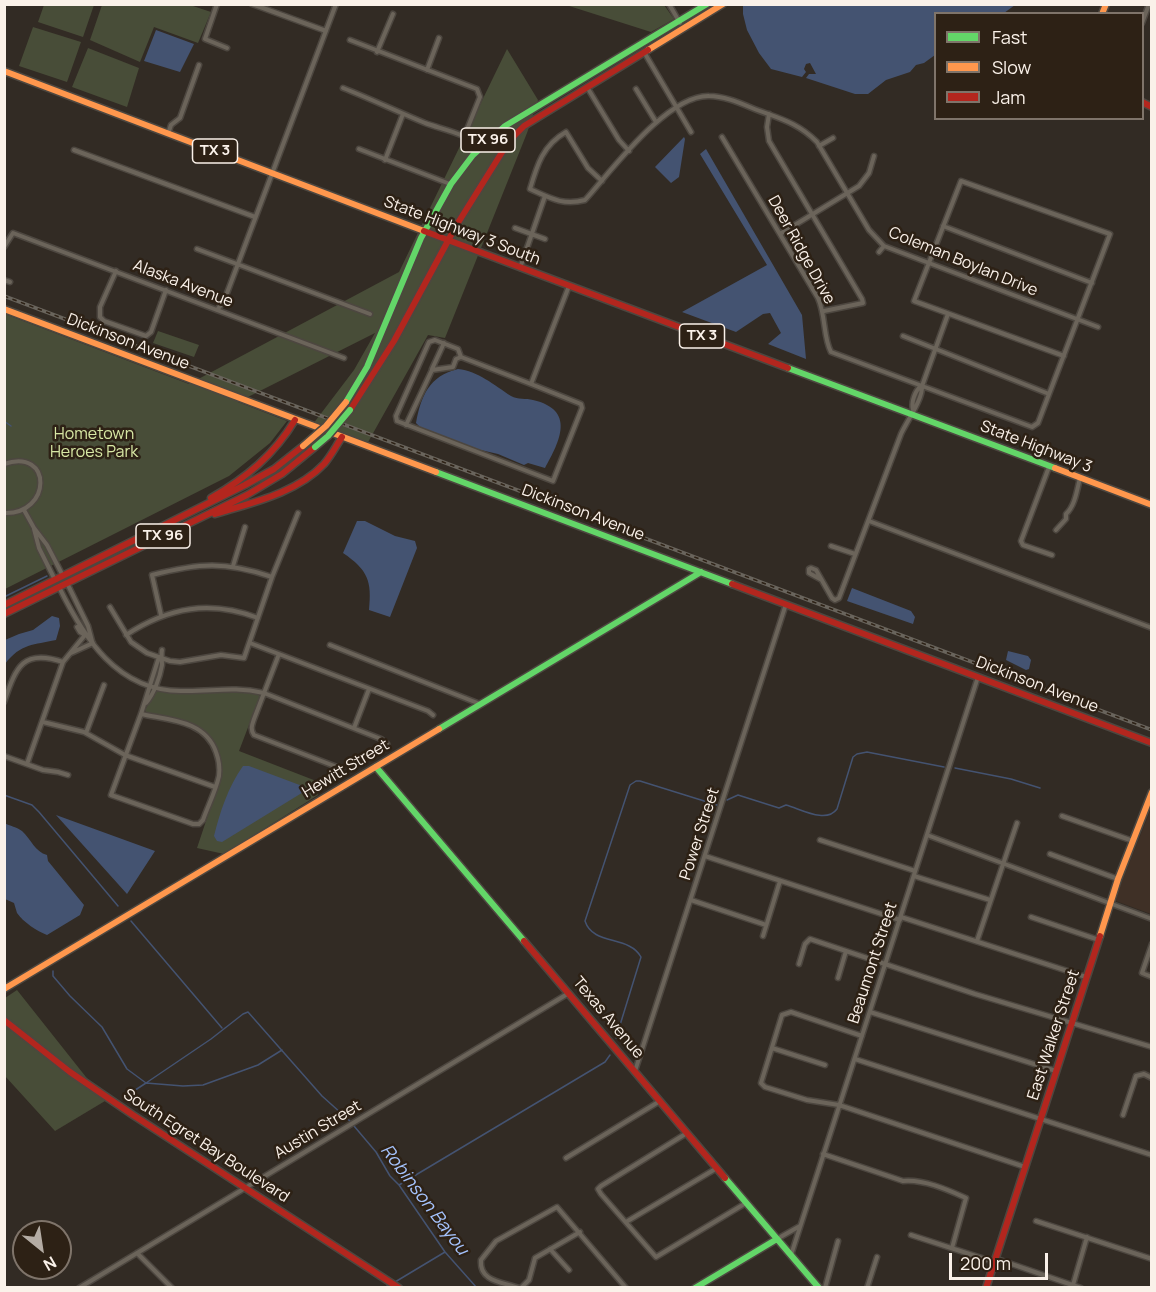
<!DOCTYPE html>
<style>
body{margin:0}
#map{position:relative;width:1156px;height:1292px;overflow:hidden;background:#322b24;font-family:Manrope,sans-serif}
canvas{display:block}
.frame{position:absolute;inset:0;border:6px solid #faf1e9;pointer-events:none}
.legend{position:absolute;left:934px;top:12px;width:210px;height:108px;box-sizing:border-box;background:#2d2115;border:2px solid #7f746a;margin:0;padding:8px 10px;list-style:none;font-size:18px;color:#faf1e9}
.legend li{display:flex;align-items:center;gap:12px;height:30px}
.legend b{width:30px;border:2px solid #7f746a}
.north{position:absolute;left:12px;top:1220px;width:60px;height:60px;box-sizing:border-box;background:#2d2115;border:2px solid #7f746a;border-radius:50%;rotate:150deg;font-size:16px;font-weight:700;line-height:24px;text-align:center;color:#faf1e9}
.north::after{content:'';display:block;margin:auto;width:21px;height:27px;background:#b4aca4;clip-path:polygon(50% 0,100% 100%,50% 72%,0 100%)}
.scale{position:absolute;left:949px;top:1253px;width:99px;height:27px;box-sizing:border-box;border:3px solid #faf1e9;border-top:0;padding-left:8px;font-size:18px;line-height:21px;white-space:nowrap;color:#faf1e9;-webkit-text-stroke:4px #2d2115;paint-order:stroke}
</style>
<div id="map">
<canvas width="1156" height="1292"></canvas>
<div class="frame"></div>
<ul class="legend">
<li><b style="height:8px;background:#63d668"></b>Fast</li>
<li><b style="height:8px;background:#ff974d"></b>Slow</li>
<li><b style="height:8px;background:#b3261e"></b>Jam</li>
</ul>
<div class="north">N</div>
<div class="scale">200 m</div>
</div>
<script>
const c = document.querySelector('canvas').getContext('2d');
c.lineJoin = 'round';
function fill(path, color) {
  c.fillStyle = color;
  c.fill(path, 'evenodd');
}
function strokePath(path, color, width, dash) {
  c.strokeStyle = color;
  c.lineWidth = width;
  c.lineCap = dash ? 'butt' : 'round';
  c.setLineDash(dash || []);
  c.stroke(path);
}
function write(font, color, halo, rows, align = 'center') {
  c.font = font + ' Manrope,sans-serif';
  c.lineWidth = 5;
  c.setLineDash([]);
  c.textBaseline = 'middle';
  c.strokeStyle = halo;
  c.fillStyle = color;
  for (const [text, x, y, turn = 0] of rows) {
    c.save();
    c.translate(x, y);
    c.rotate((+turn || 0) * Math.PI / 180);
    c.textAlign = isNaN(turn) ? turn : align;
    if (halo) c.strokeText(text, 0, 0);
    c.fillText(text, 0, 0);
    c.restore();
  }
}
fill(new Path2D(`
 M1151 809V914L1116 901 1118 891Z`), '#3f3026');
fill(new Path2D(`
 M44 5H94L83 37 38 22Z
 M102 5H190L211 12 198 43 154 27 140 62 90 40Z
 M566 5H664L674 19 651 32Z
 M33 27 81 42 67 82 19 66Z
 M88 48 139 68 127 107 72 87Z
 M507 49 538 100 527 133 445 338 428 335 367 444 313 424 354 370 375 333 238 402 287 421 270 443 229 476 5 589V314L189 384 399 272Z
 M158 331 199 345 194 357 153 343Z
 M241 690 259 695 260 696 239 751 324 784 315 789 318 795 224 854 197 848 220 779 221 766 204 732 198 727 179 719 147 714 145 710 155 692 159 691 183 693Z
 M17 990 105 1101 55 1131 5 1076V998Z`), '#484d38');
fill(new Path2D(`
 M743 5V4L1015 5 1004 13 936 14 935 55 924 63 916 65 910 72 886 80 868 94H855L806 78 809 74H816L810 63 806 64 804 69 806 72 802 77 771 69 759 53 747 30 743 14Z
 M156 30 194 44 180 72 144 61Z
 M684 137 685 139 679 177 671 183 655 167Z
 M706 149 802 315 806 359 768 344 781 333 770 313 763 314 736 332 682 312 767 265 700 154Z
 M458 369C478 371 494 385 511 396 518 400 526 398 533 400 576 410 560 441 545 468L528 463 524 465 498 454 472 448 420 427 416 423C421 396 429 376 458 369Z
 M357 521H365L395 536 415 541 417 548 390 617 369 610C372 581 368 570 343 553Z
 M852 588 911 611 915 617 913 624 847 601Z
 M52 616 59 618 60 626 56 640C34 645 21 643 5 664V640L19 634 33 630Z
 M1008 651 1028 656 1031 660 1029 669 1026 670 1006 660Z
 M243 766H249L305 787V791L222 842 217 841 214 836C220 812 228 787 243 766Z
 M56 815 155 851 127 894Z
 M4 823C10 826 17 827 22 831 31 839 35 852 47 855L48 861 84 905 80 915 47 935C37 931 23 922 17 913 16 910 15 906 14 903L5 899Z`), '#445371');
strokePath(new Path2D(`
 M4 421 11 426
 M4 597 47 576
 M955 768 1011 779 1040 788
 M4 795 32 805 39 812 118 906
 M727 800 738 795 779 808 786 805C801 809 826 824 837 809L853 757 857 754 867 752 944 767
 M131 921 222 1028
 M53 971V976L70 996 102 1027 127 1069 146 1083 211 1039 243 1014 248 1012 322 1096 351 1122
 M616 1038 641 957C629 935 593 946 585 921L630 785 636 781H640L717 805
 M123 1098 146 1083 183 1086 203 1085 258 1065 282 1050
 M354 1126 376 1152 390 1176 399 1185 445 1252 477 1288
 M399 1185 605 1062 610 1055
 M395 1282 445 1252
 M384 1288 391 1284`), '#445371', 1.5);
const street = new Path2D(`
 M217 4 205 39 227 48
 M252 4 326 31
 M669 4 680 23
 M1142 23 1149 4
 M350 40 477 89 480 97 464 137
 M377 52 393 14
 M644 52 691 132
 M427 70 439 38
 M587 87 619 140 629 151
 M343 88C371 99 398 112 425 123 444 130 466 133 480 148
 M636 89 656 122
 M769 114 767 127 769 141 862 299 863 303 824 311
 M168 134 171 125 180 118 199 65
 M722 137 818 298C826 316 823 337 831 352L1032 427 1038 423 1110 234 961 181 914 301 1064 356
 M819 146 833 138
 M359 149 450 184
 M74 150 255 217
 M385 160 403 114
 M602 181 588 168 566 132C543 145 537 165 530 189 550 198 563 206 585 200 612 170 667 95 709 96 725 96 742 104 757 110 781 119 798 123 817 142L869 230 884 246 1098 327
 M943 226 1092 283
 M515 228 545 239
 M780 234 859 186 869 173 874 156
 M4 247 13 233 344 358
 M197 249 370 314
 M879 252 884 246
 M520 268 545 196
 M116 271 100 307V317L104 321 146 336 151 332 166 290
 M4 280 10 282
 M217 310 224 301 336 4
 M903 336 1049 394
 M432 369 444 343
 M531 384 581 404 582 408 553 481 397 421 396 416 429 342 435 340 458 349 461 357 531 384 569 286
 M913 410C911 402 915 391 921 386
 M406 425 432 370 453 367 456 359 461 357
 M4 464C53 447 52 515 4 513
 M1049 467 1021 541 1023 545 1052 555
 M24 510 34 528 47 545 63 576
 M869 521 1152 628
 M34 529 39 548 55 580
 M1056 530 1066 519V514C1075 506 1077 490 1080 478
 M831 546 855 554
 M233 566 245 527
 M820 579 809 573V569L811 568 816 570 832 598 835 600 839 598 901 434C907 421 923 399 922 386L948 314
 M67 583 88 626 92 641
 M59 587C84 638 117 691 181 691 212 692 232 686 264 693L381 739 387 744
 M110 607 131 642 147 653 170 661 180 662 221 655 244 658 272 577 298 513
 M161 615 152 575C199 563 225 561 272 577
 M126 635C169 607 210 600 258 618
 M250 643 428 711 433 715
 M330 645 480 704
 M71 653 93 643
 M279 654 254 719C252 725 250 729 254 735L337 767 341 771
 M4 702C16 668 22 648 63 662
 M146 703C154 694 160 677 162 665 162 660 161 655 162 650
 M141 714C169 720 205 720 216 752 219 760 220 768 219 776 216 790 208 806 203 820L199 824H193L111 795 141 714 158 660 161 657
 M43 722 84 732 125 755 215 787
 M354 728 369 689
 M86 733 104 685
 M4 756 43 770 58 772 68 775
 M27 764 63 662 85 635 80 632 77 627
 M1062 816 1133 841
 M927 835 1152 919
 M820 840 915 871
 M1050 854 1118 879
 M705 856 900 920
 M914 876 990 900
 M691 900 766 925
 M901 917 1086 977
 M1031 917 1099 940
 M763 936 780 881
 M977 941 1017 823
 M1152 944 1142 973 1152 977
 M799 964 805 944 810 939 975 994 1152 1047
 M838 978 846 951
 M870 1012 1056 1071
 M862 1036 791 1012 782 1015 761 1083 765 1087 807 1100 839 1105 1025 1167
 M772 1048 825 1065
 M855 1059 1152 1155
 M635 1071 786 604
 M1123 1115 1136 1076 1144 1074 1152 1078
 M687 1133 601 1186 598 1189 601 1194 656 1257 746 1203
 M823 1154 903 1181C924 1179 948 1190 966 1198L952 1248
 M566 1158 660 1101
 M1036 1221 1152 1259
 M626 1222 717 1168
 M911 1235 991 1261 1000 1260 1081 1288
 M777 1239 800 1226
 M550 1249 569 1270
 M137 1253 172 1288
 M791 1255 978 677
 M1073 1285 1087 1237
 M79 1288 569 993
 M519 1288C503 1282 479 1282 481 1260L496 1241 557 1207 626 1288
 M521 1288 529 1280 535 1258 580 1232
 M825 1288 838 1241
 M867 1288 877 1257`);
const fast = new Path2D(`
 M788 368 1055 468
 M346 402 367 367 421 238 451 184 473 155 505 126 707 4
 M436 472 732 584
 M439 729 701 572
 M376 767 524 941
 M725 1178 819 1288
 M695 1288 777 1239`);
const slow = new Path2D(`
 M1102 14 1106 4
 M648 50 723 4
 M4 71 424 231
 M4 309 436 472
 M1055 468 1152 505
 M1100 936 1118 879 1152 792
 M4 989 439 729`);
const jam = new Path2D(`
 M1142 102 1152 107
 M424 231 788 368
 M350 410 394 341 456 226 509 141 524 126 648 50
 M211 498C246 478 274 455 295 420
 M215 514C251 503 297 493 324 464 331 456 336 446 342 437
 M732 584 1152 743
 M4 605 245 485 274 469 303 446
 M4 614 247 495 282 474 315 447
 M524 941 725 1178
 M4 1020 70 1072 133 1115 399 1288
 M986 1288 1100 936`);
strokePath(street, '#4d4740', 7);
strokePath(fast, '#4d4740', 9);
strokePath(slow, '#4d4740', 9);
strokePath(jam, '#4d4740', 9);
strokePath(street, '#6b645a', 4);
strokePath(fast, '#63d668', 6);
strokePath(slow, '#ff974d', 6);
strokePath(jam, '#b3261e', 6);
const rail = new Path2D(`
 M4 296 1152 730`);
strokePath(rail, '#69645c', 4);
strokePath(rail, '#2d2115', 1.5, [4.5]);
const fastBridge = new Path2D(`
 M315 447 328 436 350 410`);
const slowBridge = new Path2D(`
 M303 446 326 426 346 402`);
strokePath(fastBridge, '#4d4740', 9, []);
strokePath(slowBridge, '#4d4740', 9, []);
strokePath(fastBridge, '#63d668', 6);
strokePath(slowBridge, '#ff974d', 6);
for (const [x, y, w] of [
 [488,140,54],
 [215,151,45],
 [702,336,45],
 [163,536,54]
]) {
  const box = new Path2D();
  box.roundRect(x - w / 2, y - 12, w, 24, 4.5);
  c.fillStyle = '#2d2115';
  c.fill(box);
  strokePath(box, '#faf1e9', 1.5);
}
write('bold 15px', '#faf1e9', null, [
 ["TX 96",488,140],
 ["TX 3",215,151],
 ["TX 3",702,336],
 ["TX 96",163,536]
]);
write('16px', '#faf1e9', '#2d2115', [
 ["State Highway 3 South",462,231,21],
 ["Deer Ridge Drive",801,250,61],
 ["Coleman Boylan Drive",963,262,22],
 ["Alaska Avenue",183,284,21],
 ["Dickinson Avenue",128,342,21],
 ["State Highway 3",1036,447,21],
 ["Dickinson Avenue",583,513,21],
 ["Dickinson Avenue",1037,685,21],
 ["Hewitt Street",346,769,-31],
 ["Power Street",700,834,-72],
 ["Beaumont Street",873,963,-72],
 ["Texas Avenue",608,1018,50],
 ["East Walker Street",1054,1035,-72],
 ["Austin Street",318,1130,-31],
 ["South Egret Bay Boulevard",206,1146,33]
]);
write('16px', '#d7e7a4', '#2d2115', [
 ["Hometown",94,435],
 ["Heroes Park",94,453]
]);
write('italic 18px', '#a4c2fc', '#2d2115', [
 ["Robinson Bayou",424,1200,53]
]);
</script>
